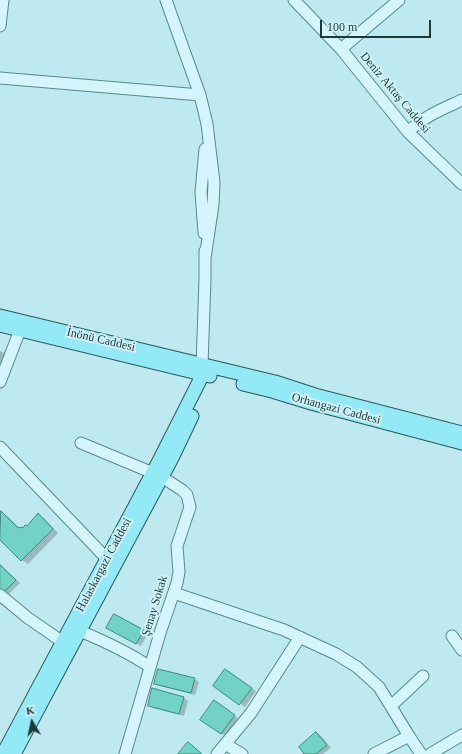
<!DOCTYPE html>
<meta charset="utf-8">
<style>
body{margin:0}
#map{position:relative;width:462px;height:754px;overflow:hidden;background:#bfe9f1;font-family:"Times New Roman",serif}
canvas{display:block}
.north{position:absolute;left:12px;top:702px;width:40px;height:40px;-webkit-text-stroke:3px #cff1f8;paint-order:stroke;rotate:351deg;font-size:11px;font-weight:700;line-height:16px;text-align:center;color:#1c3937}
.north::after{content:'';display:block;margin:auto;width:14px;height:18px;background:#1c3937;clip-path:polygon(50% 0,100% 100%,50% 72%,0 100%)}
.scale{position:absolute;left:320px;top:20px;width:111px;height:18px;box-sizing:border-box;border:2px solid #1c3937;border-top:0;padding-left:5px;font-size:12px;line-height:14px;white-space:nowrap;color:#1c3937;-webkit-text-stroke:3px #cff1f8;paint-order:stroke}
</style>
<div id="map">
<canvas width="462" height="754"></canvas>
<div class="north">K</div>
<div class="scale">100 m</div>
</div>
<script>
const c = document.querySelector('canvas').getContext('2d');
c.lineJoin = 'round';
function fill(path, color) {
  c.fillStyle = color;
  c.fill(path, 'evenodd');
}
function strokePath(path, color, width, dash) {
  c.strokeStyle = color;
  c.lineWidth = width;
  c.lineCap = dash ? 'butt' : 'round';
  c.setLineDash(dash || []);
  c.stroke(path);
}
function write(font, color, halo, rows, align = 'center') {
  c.font = font + ' "Times New Roman",serif';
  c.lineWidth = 4;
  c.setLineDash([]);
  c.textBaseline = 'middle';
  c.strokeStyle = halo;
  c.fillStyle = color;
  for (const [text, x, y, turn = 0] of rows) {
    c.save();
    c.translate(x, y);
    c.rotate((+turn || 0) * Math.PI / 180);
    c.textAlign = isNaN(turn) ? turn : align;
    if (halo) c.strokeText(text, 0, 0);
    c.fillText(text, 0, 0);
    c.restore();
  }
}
fill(new Path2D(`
 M0 351 8 355 0 376Z
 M1 512 7 516 20 528 24 529 27 528 38 515 44 518 58 533 28 564 22 560 0 539Z
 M0 564 20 583 7 596 0 591Z
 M115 615 148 633 141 646 108 628Z
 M230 673 256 691 245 707 215 686Z
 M194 679 199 682 195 695 160 686 155 683Z
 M184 698 188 701 184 716 153 708 149 705Z
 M219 704 238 718 226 736 221 733Z
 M316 733 321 736 331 748 323 754H306Z`), '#0003');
const building = new Path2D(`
 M1 511 18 528 22 527 23 528 25 525 27 526 38 513 53 529 21 561 0 540Z
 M0 565 16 580 2 594 0 592Z
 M114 614 144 630 136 644 106 628Z
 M158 669 195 678 191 693 154 684Z
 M225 669 252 688 239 705 213 686Z
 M152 688 184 697 179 714 148 706Z
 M214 700 235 715 221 734 200 720Z
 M316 732 327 745 316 754H304L299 747Z
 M188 742 202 754H178Z`);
fill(building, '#72d2c5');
strokePath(building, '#3a8b7f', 1);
const minor = new Path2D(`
 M166 0 200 95 207 124 214 182 213 205 205 258
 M294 0 341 49 408 132 462 184
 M0 26 3 0
 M341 49 399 0
 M0 78 200 95
 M408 132C424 116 443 109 462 100
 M204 233 201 192 205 149
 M202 365 205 279V251
 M0 382 20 330
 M81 443 153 473
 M0 447 107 559
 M174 593 284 630 336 654 357 667 379 687 409 736
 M0 595 28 618 70 647
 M80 631C104 641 128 652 150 667
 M452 636 462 650
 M391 706 423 676
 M225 744 242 754
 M125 754 160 633 177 583 179 572 177 546 190 507 187 495 182 490 162 477
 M217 754 251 713 300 637
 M374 754 409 736 421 754
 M430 754 462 735`);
const major = new Path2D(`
 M0 316 275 382 315 395 462 433
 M0 325 210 376
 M243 384 272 391 311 403 462 443
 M3 754 160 459 200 380 202 365
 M14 754 172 458 192 416`);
strokePath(minor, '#568b8a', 13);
strokePath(major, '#2b5854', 15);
strokePath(minor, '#d3f5fb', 11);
strokePath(major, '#94e9f7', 13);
write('12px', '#1c3937', '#cff1f8', [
 ["Deniz Aktaş Caddesi",395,93,50],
 ["İnönü Caddesi",101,340,13],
 ["Orhangazi Caddesi",336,409,15],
 ["Halaskargazi Caddesi",104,565,-62],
 ["Şenay Sokak",155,606,-73]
]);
</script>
